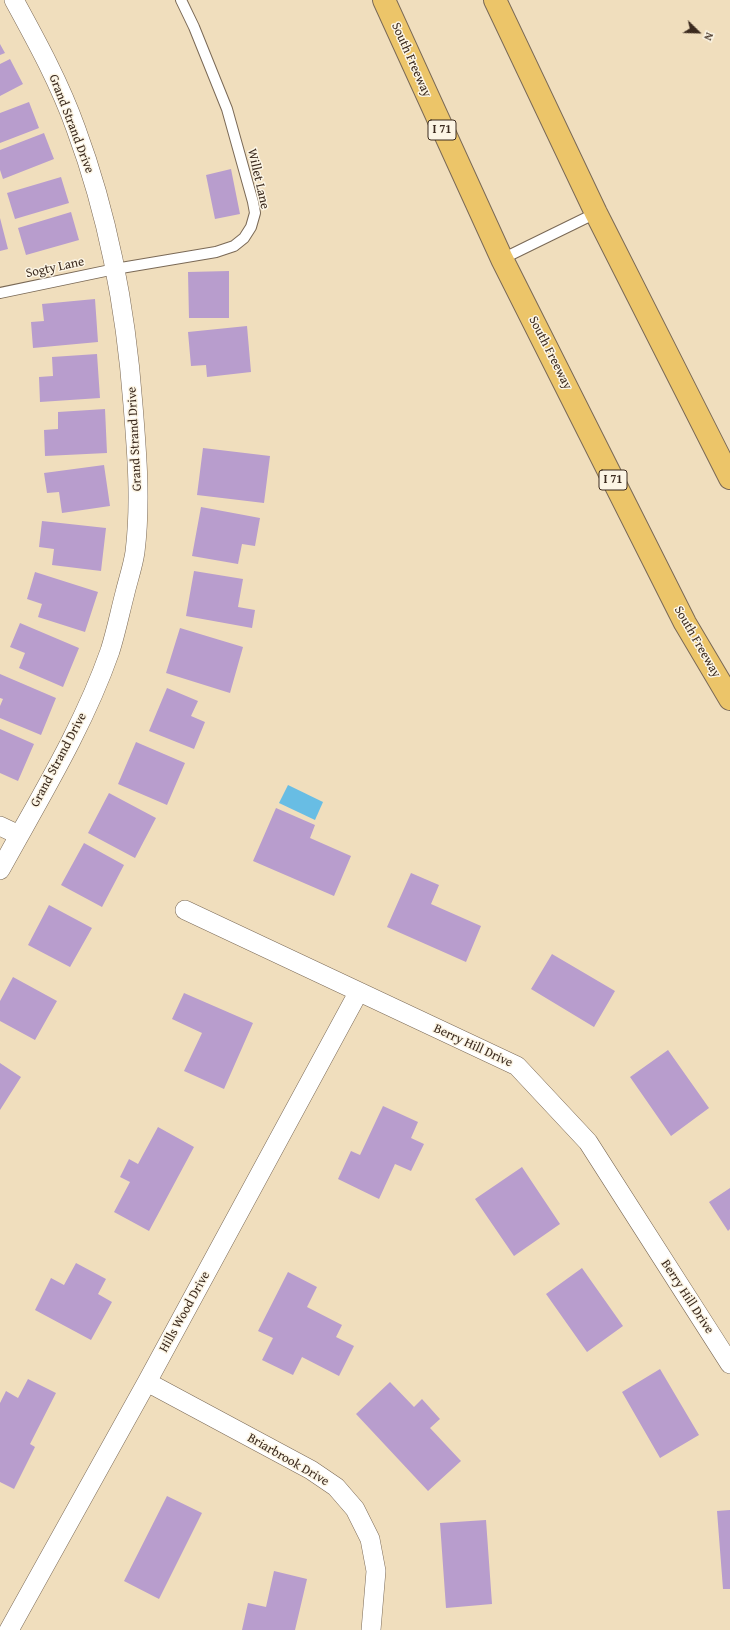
<!DOCTYPE html>
<style>
body{margin:0}
#map{position:relative;width:730px;height:1630px;overflow:hidden;background:#f0debd;font-family:"Gentium Book Plus",serif}
canvas{display:block}
.north{position:absolute;left:678px;top:12px;width:40px;height:40px;-webkit-text-stroke:3px #fcf5e5;paint-order:stroke;rotate:113deg;font-size:11px;font-weight:700;line-height:16px;text-align:center;color:#3b2a1e}
.north::after{content:'';display:block;margin:auto;width:14px;height:18px;background:#3b2a1e;clip-path:polygon(50% 0,100% 100%,50% 72%,0 100%)}
</style>
<div id="map">
<canvas width="730" height="1630"></canvas>
<div class="north">N</div>
</div>
<script>
const c = document.querySelector('canvas').getContext('2d');
c.lineJoin = 'round';
function fill(path, color) {
  c.fillStyle = color;
  c.fill(path, 'evenodd');
}
function strokePath(path, color, width, dash) {
  c.strokeStyle = color;
  c.lineWidth = width;
  c.lineCap = dash ? 'butt' : 'round';
  c.setLineDash(dash || []);
  c.stroke(path);
}
function write(font, color, halo, rows, align = 'center') {
  c.font = font + ' "Gentium Book Plus",serif';
  c.lineWidth = 3;
  c.setLineDash([]);
  c.textBaseline = 'middle';
  c.strokeStyle = halo;
  c.fillStyle = color;
  for (const [text, x, y, turn = 0] of rows) {
    c.save();
    c.translate(x, y);
    c.rotate((+turn || 0) * Math.PI / 180);
    c.textAlign = isNaN(turn) ? turn : align;
    if (halo) c.strokeText(text, 0, 0);
    c.fillText(text, 0, 0);
    c.restore();
  }
}
fill(new Path2D(`
 M288 785 323 802 315 820 279 803Z`), '#68bde4');
fill(new Path2D(`
 M0 44 5 53 0 55Z
 M10 59 23 84 0 96V64Z
 M29 102 39 128 0 143V113Z
 M44 133 54 159 3 179 0 170V150Z
 M231 169 240 214 215 219 206 175Z
 M61 177 69 203 15 219 7 193Z
 M71 212 79 240 26 255 18 228Z
 M0 218 8 249 0 251Z
 M229 271V318H189L188 272Z
 M95 299 98 342 33 348 31 322 44 321 42 304Z
 M247 326 251 372 207 377 206 365 191 366 188 332Z
 M97 354 100 398 40 402 39 377 53 376 52 357Z
 M105 409 107 453 45 456 44 430 58 429V412Z
 M203 448 270 456 264 503 197 495Z
 M104 465 110 506 62 513 59 492 47 493 44 473Z
 M201 507 260 518 255 546 242 544 238 564 192 556Z
 M42 521 106 528 101 571 52 565 54 549 39 547Z
 M194 571 243 579 238 607 255 610 252 628 186 616Z
 M35 572 98 592 85 632 38 617 42 604 27 599Z
 M20 623 79 648 63 687 19 668 25 653 10 647Z
 M180 628 243 647 230 693 166 673Z
 M0 674 56 698 41 735 0 718V706L3 699 0 698Z
 M167 688 198 701 191 716 205 722 194 749 149 731Z
 M0 729 34 744 18 781 0 773Z
 M136 742 185 763 167 805 118 784Z
 M109 793 156 818 135 858 88 833Z
 M276 808 315 825 310 838 351 856 334 896 253 861Z
 M84 843 124 865 102 907 61 885Z
 M411 873 439 885 431 904 481 926 466 962 387 927Z
 M49 905 92 928 70 967 28 945Z
 M552 954 615 991 594 1027 531 989Z
 M13 977 57 1001 35 1040 0 1021V1001Z
 M184 993 253 1023 224 1089 184 1071 202 1033 172 1019Z
 M668 1050 709 1108 671 1136 630 1077Z
 M0 1063 21 1077 0 1110Z
 M383 1106 418 1122 411 1138 424 1144 411 1171 395 1164 379 1199 338 1179 351 1151 360 1155Z
 M158 1127 194 1147 149 1231 114 1212 130 1182 120 1177 129 1159 138 1164Z
 M522 1167 560 1224 514 1256 475 1199Z
 M730 1188V1229L728 1231 709 1202Z
 M76 1263 106 1279 98 1294 112 1302 91 1340 35 1310 51 1278 64 1285Z
 M582 1268 623 1326 587 1352 546 1294Z
 M288 1272 317 1287 307 1307 342 1325 336 1337 354 1346 339 1376 302 1357 293 1375 262 1360 273 1338 258 1331Z
 M660 1369 699 1435 660 1458 622 1392Z
 M28 1379 56 1393 30 1444 35 1447 14 1489 0 1482V1403L6 1391 18 1398Z
 M390 1382 414 1407 422 1399 440 1419 430 1428 461 1461 428 1491 356 1414Z
 M167 1496 202 1513 159 1599 124 1581Z
 M730 1510V1589H723L717 1511Z
 M486 1520 492 1604 446 1608 440 1523Z
 M274 1571 307 1579 295 1630H242L248 1603 266 1607Z`), '#b89dcd');
const service = new Path2D(`
 M502 259 596 213
 M0 293 115 269 216 252 234 246 244 238 251 227 255 213 253 202 227 109 194 27 181 0`);
const minor = new Path2D(`
 M0 826 19 835
 M0 870C39 799 83 728 110 651 116 632 120 612 125 593 128 580 133 566 135 552 141 503 137 454 133 405 126 310 109 218 76 129 60 84 37 42 14 0
 M185 910 517 1066 588 1142 730 1364
 M147 1382 311 1470 336 1487 355 1509 370 1539 376 1571 371 1630
 M9 1630 147 1382 358 993`);
const motorway = new Path2D(`
 M384 0 502 259 685 623 730 699
 M495 0 596 213 730 478`);
strokePath(service, '#7a6956', 12);
strokePath(minor, '#7a6956', 20);
strokePath(motorway, '#7a6956', 24);
strokePath(service, '#fff', 10);
strokePath(minor, '#fff', 19);
strokePath(motorway, '#ecc569', 22);
for (const [x, y, w] of [
 [442,130,28],
 [613,480,28]
]) {
  const box = new Path2D();
  box.roundRect(x - w / 2, y - 10, w, 20, 3);
  c.fillStyle = '#fcf5e5';
  c.fill(box);
  strokePath(box, '#3b2a1e', 1);
}
write('bold 12px', '#3b2a1e', null, [
 ["I 71",442,130],
 ["I 71",613,480]
]);
write('13px', '#3b2a1e', '#fcf5e5', [
 ["South Freeway",411,60,66],
 ["Grand Strand Drive",71,124,69],
 ["Willet Lane",258,179,77],
 ["Sogty Lane",55,268,-12],
 ["South Freeway",550,353,63],
 ["Grand Strand Drive",135,439,-93],
 ["South Freeway",697,642,60],
 ["Grand Strand Drive",59,760,-62],
 ["Berry Hill Drive",473,1046,25],
 ["Berry Hill Drive",687,1297,57],
 ["Hills Wood Drive",185,1312,-61],
 ["Briarbrook Drive",288,1460,30]
]);
</script>
